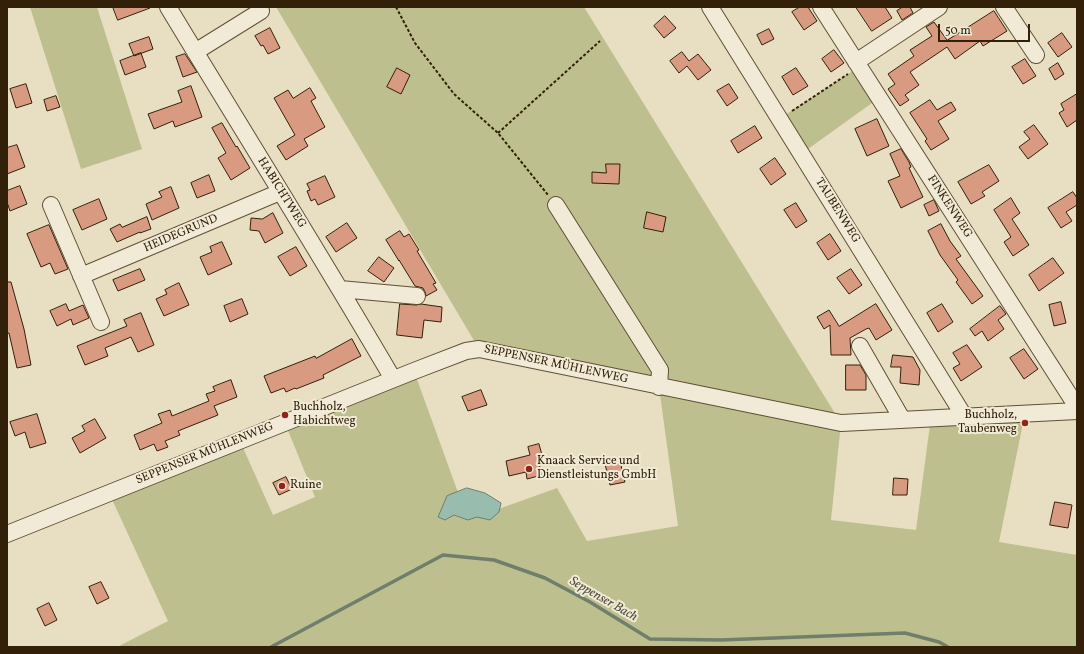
<!DOCTYPE html>
<meta charset="utf-8">
<style>
body{margin:0}
#map{position:relative;width:1084px;height:654px;overflow:hidden;background:#e8dec2;font-family:Vollkorn,serif}
canvas{display:block}
.frame{position:absolute;inset:0;border:8px solid #332008;pointer-events:none}
.scale{position:absolute;left:938px;top:24px;width:92px;height:18px;box-sizing:border-box;border:2px solid #332008;border-top:0;padding-left:5px;font-size:12px;line-height:14px;white-space:nowrap;color:#332008;-webkit-text-stroke:3px #f0ead7;paint-order:stroke}
</style>
<div id="map">
<canvas width="1084" height="654"></canvas>
<div class="frame"></div>
<div class="scale">50 m</div>
</div>
<script>
const c = document.querySelector('canvas').getContext('2d');
c.lineJoin = 'round';
function fill(path, color) {
  c.fillStyle = color;
  c.fill(path, 'evenodd');
}
function strokePath(path, color, width, dash) {
  c.strokeStyle = color;
  c.lineWidth = width;
  c.lineCap = dash ? 'butt' : 'round';
  c.setLineDash(dash || []);
  c.stroke(path);
}
function write(font, color, halo, rows, align = 'center') {
  c.font = font + ' Vollkorn,serif';
  c.lineWidth = 4;
  c.setLineDash([]);
  c.textBaseline = 'middle';
  c.strokeStyle = halo;
  c.fillStyle = color;
  for (const [text, x, y, turn = 0] of rows) {
    c.save();
    c.translate(x, y);
    c.rotate((+turn || 0) * Math.PI / 180);
    c.textAlign = isNaN(turn) ? turn : align;
    if (halo) c.strokeText(text, 0, 0);
    c.fillText(text, 0, 0);
    c.restore();
  }
}
fill(new Path2D(`
 M30 7H97L142 149 81 169Z
 M276 7H584L841 423 831 520 916 530 931 417 1025 413 999 542 1077 555V647H117L168 621 109 493 240 441 273 515 315 497 285 423 414 371 468 520 557 488 587 541 678 526 659 387 479 349Z
 M859 67 879 98 801 154 779 119Z`), '#bebf8e');
const water = new Path2D(`
 M467 488 485 493 501 503 499 512 490 520 477 517 468 520 454 515 445 520 438 517 447 496Z`);
fill(water, '#98bdae');
strokePath(water, '#707e6c', 1);
strokePath(new Path2D(`
 M271 647 443 555 494 560 545 578 590 602 650 639 721 640 905 633 939 642 948 647`), '#707e6c', 3.5);
const building = new Path2D(`
 M113 7H150V8L118 20Z
 M800 7H808L817 21 804 30 792 12Z
 M856 7H885L892 18 872 31Z
 M903 7H910L913 13 902 20 897 11Z
 M994 11 1007 31 983 46 980 41 955 59 947 47 910 72 919 85 905 95 909 100 900 106 888 89 895 84 888 74 914 56 910 50 932 36 926 27 934 22 947 40Z
 M665 16 676 28 664 38 654 26Z
 M270 28 280 48 268 54 263 45 261 46 255 36Z
 M769 29 774 39 762 45 757 35Z
 M1062 33 1072 47 1058 57 1048 43Z
 M149 37 153 49 134 56 129 44Z
 M834 50 844 63 831 72 822 59Z
 M682 52 689 61 698 54 711 70 698 80 687 66 679 73 670 61Z
 M141 53 146 67 125 75 120 61Z
 M185 54 197 72 183 77 176 57Z
 M1025 59 1036 76 1023 84 1012 67Z
 M1058 63 1064 74 1055 80 1049 69Z
 M397 68 410 75 401 94 387 87Z
 M796 68 808 86 793 95 782 77Z
 M26 84 32 103 16 108 10 89Z
 M729 84 738 98 727 106 717 91Z
 M191 86 202 117 175 127 173 121 154 129 148 114 182 102 178 91Z
 M310 88 316 98 311 101 325 127 304 139 308 146 286 160 277 146 295 135 274 98 288 90 293 98Z
 M1077 94V120L1067 127 1059 113 1064 110 1061 104Z
 M56 96 60 107 47 111 44 100Z
 M930 100 937 110 951 102 956 110 938 121 949 139 931 150 925 141 927 139 910 113Z
 M877 119 889 146 867 156 855 129Z
 M222 123 236 147 237 146 250 168 231 180 218 158 226 153 212 128Z
 M1034 125 1048 144 1028 159 1019 147 1030 139 1024 132Z
 M755 126 762 138 738 153 731 141Z
 M17 145 25 167 7 174V148Z
 M901 149 909 162 911 167 909 168 923 197 901 208 888 181 900 176 890 154Z
 M775 158 786 174 771 185 760 169Z
 M606 164H620L619 184 592 183V172L606 173Z
 M989 165 999 181 982 192 985 196 971 204 958 182Z
 M209 175 215 191 197 198 191 183Z
 M325 176 335 197 318 205 315 199 311 201 307 191 310 190 307 184Z
 M20 186 27 204 10 211 7 202V191Z
 M171 187 179 208 152 220 146 204 162 197 159 192Z
 M1073 192 1077 198V205L1066 212 1072 221 1061 228 1048 208Z
 M1011 198 1020 213 1012 219 1029 245 1013 256 1004 242 1011 237 994 210Z
 M99 199 107 219 82 230 73 210Z
 M934 200 939 211 929 216 924 205Z
 M796 203 807 221 796 228 784 210Z
 M647 212 666 217 663 232 644 228Z
 M273 213 283 233 265 243 259 231 250 230 251 218 262 219Z
 M147 217 151 229 140 233V232L117 242 110 229 120 224 122 227Z
 M347 223 357 238 336 252 326 237Z
 M941 224 950 241 961 256 956 259 983 296 972 304 956 282 958 280 940 255 928 231Z
 M49 225 68 269 55 274 50 263 41 267 27 234Z
 M400 231 404 237 409 234 419 250 417 251 436 283 433 284 437 290 426 296 425 292 423 288 415 286 399 260V261L386 240Z
 M830 234 841 251 828 260 817 243Z
 M222 242 232 264 208 275 200 257 212 252 210 247Z
 M296 247 307 266 290 276 278 257Z
 M379 257 394 268 384 282 368 271Z
 M1053 258 1064 273 1039 291 1029 275Z
 M140 269 145 280 118 291 113 280Z
 M851 269 862 285 849 294 837 278Z
 M7 282H11L24 329 31 365 17 368 9 333H7Z
 M179 283 189 305 164 316 156 299 167 294 165 290Z
 M242 299 248 314 230 322 224 306Z
 M1061 302 1066 323 1054 326 1049 305Z
 M66 304 69 311 83 305 89 318 73 325 71 319 57 326 50 311Z
 M400 304 416 305 421 304 442 307 441 322 424 320 422 338 397 335Z
 M876 304 892 330 876 340 869 328 866 329 850 338 851 355H831L830 325 824 329 817 317 829 310 839 326Z
 M942 304 953 322 938 332 927 313Z
 M1000 306 1006 314 998 320 1004 329 988 341 982 331 975 336 970 329Z
 M141 313 154 345 138 352 131 337 105 348 108 356 85 365 77 346 127 326 124 320Z
 M352 339 361 356 323 375 324 378 296 389 295 388 286 392 284 388 271 393 264 376 315 356 316 358Z
 M967 345 982 367 961 381 953 368 960 364 953 353Z
 M1024 349 1038 369 1024 379 1010 358Z
 M893 355 913 357 920 370 919 385 900 383 901 367H891Z
 M846 365H860L866 375V390H846Z
 M231 380 237 397 214 406 218 415 178 431 180 435 165 441 168 447 157 451 154 444 140 450 134 435 162 423 158 414 170 410 172 416 209 401 206 394 215 391 213 387Z
 M481 390 487 405 468 411 462 397Z
 M37 414 46 443 30 448 25 432 15 436 10 422Z
 M95 419 106 438 80 453 72 438 85 431 82 426Z
 M539 444 542 455 537 456 542 475 527 479 526 472 509 476 506 461 530 455 528 447Z
 M620 461 625 482 610 485 605 464Z
 M286 477 292 489 279 495 273 483Z
 M894 478 908 479 907 495H893Z
 M1055 502 1072 505 1068 528 1050 525Z
 M101 582 109 598 97 604 89 587Z
 M49 603 57 620 45 626 37 609Z`);
fill(building, '#d89b81');
strokePath(building, '#332008', 1);
const minor = new Path2D(`
 M168 7C243 131 320 254 393 379
 M710 7 964 416
 M821 7 1077 407
 M1004 7 1036 55
 M195 52 261 11
 M856 62 939 7
 M51 205 101 322
 M556 205 660 370 659 387
 M81 276 280 192
 M340 289 417 296
 M860 346 902 419
 M7 534 414 371 466 351 479 349 841 423 1077 411`);
strokePath(minor, '#605036', 18);
strokePath(new Path2D(`
 M396 7 415 43 454 94 498 133 548 195
 M792 111 848 74
 M498 133 600 41`), '#332008', 2, [3, 2]);
strokePath(minor, '#f0ead7', 16);
for (const [x, y, r, color] of [
 [285,415,4,"#8f2418"],
 [1025,423,4,"#8f2418"],
 [529,469,4,"#8f2418"],
 [282,486,4,"#8f2418"]
]) {
  const dot = new Path2D();
  dot.arc(x, y, r, 0, 2 * Math.PI);
  c.fillStyle = color;
  c.fill(dot);
  strokePath(dot, '#f0ead7', 1.5);
}
write('12px', '#332008', '#f0ead7', [
 ["HABICHTWEG",281,193,58],
 ["FINKENWEG",949,207,57],
 ["TAUBENWEG",837,211,58],
 ["HEIDEGRUND",181,234,-23],
 ["SEPPENSER MÜHLENWEG",556,365,12],
 ["SEPPENSER MÜHLENWEG",205,454,-22]
]);
write('12px', '#332008', '#f0ead7', [
 ["Buchholz,",293,408],
 ["Habichtweg",293,422],
 ["Buchholz,",1017,416,"right"],
 ["Taubenweg",1017,430,"right"],
 ["Knaack Service und",537,462],
 ["Dienstleistungs GmbH",537,476],
 ["Ruine",290,486]
], 'left');
write('italic 13px', '#514f3a', '#f0ead7', [
 ["Seppenser Bach",603,600,30]
]);
</script>
